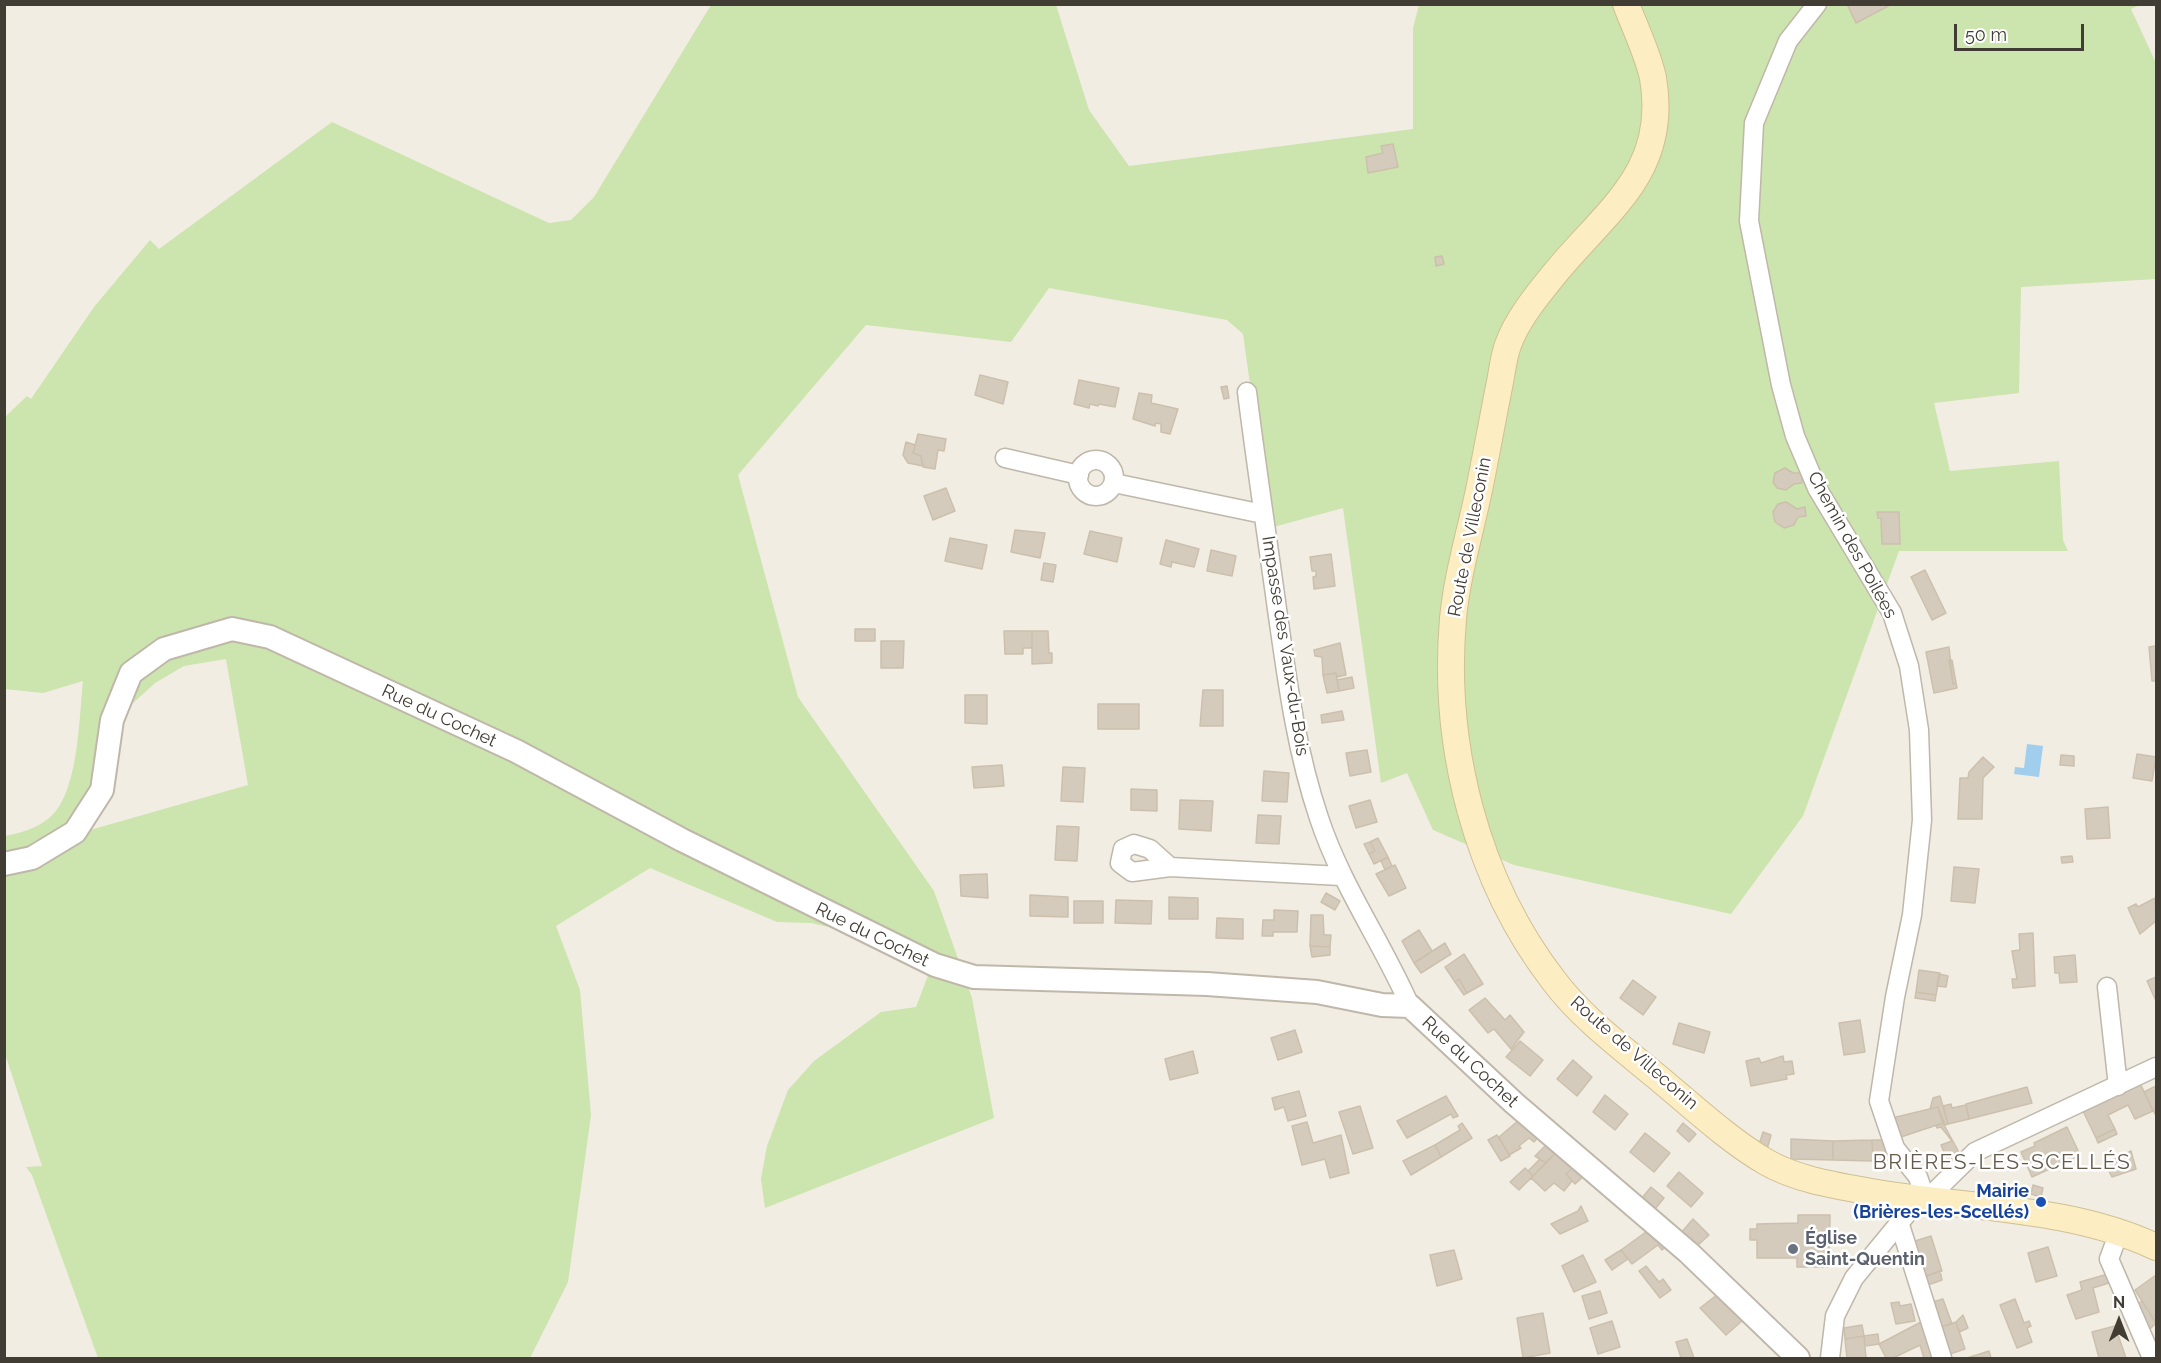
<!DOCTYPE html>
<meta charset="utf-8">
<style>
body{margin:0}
#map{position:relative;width:2161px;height:1363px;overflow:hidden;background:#f1ede3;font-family:Raleway,sans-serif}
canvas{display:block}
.frame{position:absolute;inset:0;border:6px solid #423d34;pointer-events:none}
.north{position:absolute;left:2089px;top:1291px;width:60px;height:60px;-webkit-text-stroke:4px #fff;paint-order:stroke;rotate:0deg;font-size:16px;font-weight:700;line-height:24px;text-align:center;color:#423d34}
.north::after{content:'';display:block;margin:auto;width:21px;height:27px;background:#423d34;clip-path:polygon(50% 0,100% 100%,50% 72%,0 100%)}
.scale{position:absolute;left:1954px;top:24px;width:130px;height:27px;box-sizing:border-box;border:3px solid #423d34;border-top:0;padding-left:8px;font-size:18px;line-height:21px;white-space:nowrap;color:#423d34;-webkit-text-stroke:4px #fff;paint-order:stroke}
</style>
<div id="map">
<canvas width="2161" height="1363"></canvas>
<div class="frame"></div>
<div class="north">N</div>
<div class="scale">50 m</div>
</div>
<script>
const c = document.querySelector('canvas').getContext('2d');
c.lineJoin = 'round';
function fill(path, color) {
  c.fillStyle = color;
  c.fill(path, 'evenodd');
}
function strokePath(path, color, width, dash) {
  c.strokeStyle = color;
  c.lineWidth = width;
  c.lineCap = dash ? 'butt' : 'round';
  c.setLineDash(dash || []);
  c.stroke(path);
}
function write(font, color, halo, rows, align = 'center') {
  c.font = font + ' Raleway,sans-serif';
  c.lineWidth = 5;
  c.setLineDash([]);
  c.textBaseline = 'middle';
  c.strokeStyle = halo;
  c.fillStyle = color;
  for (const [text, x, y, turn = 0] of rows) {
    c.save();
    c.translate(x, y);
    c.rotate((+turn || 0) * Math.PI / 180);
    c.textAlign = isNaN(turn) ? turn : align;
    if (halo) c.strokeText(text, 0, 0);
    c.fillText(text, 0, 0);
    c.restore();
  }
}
fill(new Path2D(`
 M711 5H1056L1089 110 1129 166 1413 129V28L1419 5H2140L2131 9 2156 63V279L2021 287 2019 393 1934 403 1950 471 2059 461 2063 540 2068 551H1899L1803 816 1731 914 1514 865 1433 830 1407 773 1381 783 1343 508 1270 528 1243 334 1227 320 1049 288 1011 342 866 325 738 475 798 697 934 891 972 998 994 1118 765 1208 761 1179 767 1146 788 1090 814 1061 881 1012 916 1007 937 952 811 923 777 922 650 868 556 926 580 990 591 1115 568 1282 530 1358H98L32 1175 26 1167 42 1166 4 1051 5 836C20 833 35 829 48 819 79 796 79 717 83 681L43 693 5 689V417L27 396 31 399 94 307 150 240 159 249 332 122 549 223 571 220 594 197ZM226 659 248 785 62 838 113 758 121 714 155 683 184 666Z`), '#cce4ad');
fill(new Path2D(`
 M2027 744 2043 746 2039 777 2014 774 2015 767 2024 768Z`), '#a1ceed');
const building = new Path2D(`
 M1847 4H1892L1856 23Z
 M1393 144 1398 167 1368 173 1366 157 1383 153 1381 146Z
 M1442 256 1444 264 1436 266 1435 257Z
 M980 375 1008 382 1003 404 975 395Z
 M1079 380 1119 388 1115 407 1099 404 1098 406 1090 404 1089 408 1074 404Z
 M1227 386 1229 398 1224 399 1221 387Z
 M1139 393 1152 395 1151 403 1178 409 1170 434 1161 432V424L1156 423 1155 426 1133 419Z
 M918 434 946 439 944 451 938 450 935 469 923 467 921 456 913 453Z
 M906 442 915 445 913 453 921 456 923 466 908 463 903 455Z
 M1785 468 1793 473H1802V483L1794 484 1786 490 1777 488 1773 482 1775 473Z
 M946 488 955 511 933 520 924 496Z
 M1786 502 1797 509 1805 507 1806 516 1798 517 1794 525 1784 528 1775 522 1773 512 1778 504Z
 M1877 512H1899L1900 544H1882L1881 518H1878Z
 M1015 530 1045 533 1040 558 1011 552Z
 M1090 531 1122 538 1117 562 1084 554Z
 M950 538 987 545 982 569 945 561Z
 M1166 540 1199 549 1194 567 1172 562 1171 567 1160 564Z
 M1211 550 1236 556 1232 576 1207 571Z
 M1331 554 1335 586 1314 589 1313 577 1316 576V571H1312L1310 557Z
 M1044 563 1056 565 1053 582 1041 580Z
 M1925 570 1946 613 1932 620 1911 577Z
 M855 629H875V641H855Z
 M1004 631H1032V648H1023V654H1005Z
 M1032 631H1048L1049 653H1052V663L1032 664Z
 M881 641H904L903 668H881Z
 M1340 643 1346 675 1337 677 1336 673 1323 675 1322 657 1315 656 1314 650Z
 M2156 646V681H2152L2149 647Z
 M1949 647 1953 684 1956 683 1957 688 1934 693 1926 652Z
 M1949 660H1952L1956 683 1953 684Z
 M1336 673 1339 691 1327 693 1323 675Z
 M1352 677 1354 688 1339 691 1337 680Z
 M1203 690H1223V726H1200Z
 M965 695H987V724L965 723Z
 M1098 704H1139V729H1098Z
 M1342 711 1344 720 1322 723 1321 715Z
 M1367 750 1371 772 1350 776 1346 753Z
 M2137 754 2156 757 2152 781 2133 778Z
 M2061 755 2074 756V766L2060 765Z
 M1983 757 1994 767 1983 778 1982 819H1958L1960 778H1968L1969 772Z
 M1002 765 1004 786 974 788 972 767Z
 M1063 767 1085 768 1083 802 1061 801Z
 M1264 771 1289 773 1287 802 1262 801Z
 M1131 789 1157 790V811L1131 810Z
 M1180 800 1213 801 1211 831 1179 829Z
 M1370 800 1377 822 1356 828 1349 806Z
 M2108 807 2110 838 2087 839 2085 809Z
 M1258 815 1281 816 1279 844 1256 843Z
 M1057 826 1079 827 1077 861 1055 860Z
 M1378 838 1388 857 1374 864 1369 854 1375 851 1370 842Z
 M1370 842 1375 851 1369 854 1364 844Z
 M2072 856 2073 862 2062 863 2061 857Z
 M1388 857 1392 866 1385 870 1381 861Z
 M1395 865 1406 888 1389 896 1376 874Z
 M1954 867 1979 869 1975 903 1951 901Z
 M987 874 988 898 961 896 960 875Z
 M1326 893 1340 901 1335 910 1321 902Z
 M1030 895 1068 897V917L1030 916Z
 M1169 897 1198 898V919H1169Z
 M2155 898 2156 921 2140 934 2128 908 2136 904 2138 907Z
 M1116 900 1152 901 1151 924 1115 923Z
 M1074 901H1103V923H1074Z
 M1274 910 1298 911 1297 932H1273V936H1262L1263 920H1274Z
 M1311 915H1323L1324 935H1331L1330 947 1310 946Z
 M1217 918 1243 919V939L1216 938Z
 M1419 930 1432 951 1414 963 1402 941Z
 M2033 933 2035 986 2013 988 2012 979H2017L2012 951 2020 950 2019 934Z
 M1445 943 1451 954 1421 973 1414 963Z
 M1310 946 1330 947V955L1312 957Z
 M1464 954 1483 984 1467 993 1459 979 1455 982 1445 967Z
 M2075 955 2077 982 2060 983 2059 973H2055L2054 957Z
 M1919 970 1940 973 1936 995 1916 992Z
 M1939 974 1948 976 1946 987 1937 986Z
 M2156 977V1001L2147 981Z
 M1459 979 1467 993 1464 995 1455 982Z
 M1633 980 1656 997 1643 1015 1620 998Z
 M1916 992 1936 995 1935 1001 1915 998Z
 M1485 998 1505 1020 1510 1015 1524 1032 1511 1049 1494 1029 1488 1033 1469 1010Z
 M1860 1020 1865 1052 1844 1055 1839 1023Z
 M1679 1023 1710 1032 1704 1053 1673 1044Z
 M1295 1030 1302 1052 1278 1060 1271 1038Z
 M1520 1041 1543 1060 1530 1076 1506 1057Z
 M1193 1051 1198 1073 1170 1080 1165 1059Z
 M1783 1056 1784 1062 1792 1061 1794 1074 1786 1075 1787 1079 1751 1086 1746 1061 1759 1058 1761 1063Z
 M1573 1060 1592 1077 1577 1096 1557 1079Z
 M2140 1083 2153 1111 2135 1119 2128 1105 2108 1115 2115 1129 2096 1138 2083 1111Z
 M2156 1086V1113L2155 1114 2144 1092Z
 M2027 1087 2032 1103 1969 1119 1966 1104Z
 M1299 1091 1306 1116 1288 1121 1284 1107 1275 1110 1272 1098Z
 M1605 1095 1628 1114 1615 1130 1593 1112Z
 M1446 1096 1458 1116 1453 1118 1451 1114 1407 1138 1397 1121Z
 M1940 1096 1948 1124 1945 1125 1938 1107 1930 1109 1933 1098Z
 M1951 1104 1952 1108 1966 1105 1969 1119 1948 1124 1943 1106Z
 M1360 1106 1373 1148 1353 1154 1339 1112Z
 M1938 1107 1943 1123 1898 1138 1892 1118Z
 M1519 1120 1539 1136 1534 1142 1529 1138 1519 1146 1521 1148 1509 1155 1499 1137Z
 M1307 1122 1313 1143 1341 1135 1349 1173 1330 1178 1325 1159 1302 1165 1292 1126Z
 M1462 1123 1472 1138 1441 1157 1435 1145 1460 1130 1458 1126Z
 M1683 1123 1696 1134 1689 1142 1677 1131Z
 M1943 1123 1961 1156 1948 1162 1941 1145 1952 1141 1941 1127 1937 1128 1936 1126Z
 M2067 1127 2080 1155 2032 1177 2021 1152 2035 1146 2034 1143Z
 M2115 1129 2117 1134 2098 1143 2096 1138Z
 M1763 1132 1771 1135 1766 1153 1758 1148Z
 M1645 1133 1670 1153 1654 1172 1630 1152Z
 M1497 1135 1510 1156 1501 1161 1488 1140Z
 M1791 1139 1833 1141V1160L1791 1159Z
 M1872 1140 1873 1161 1833 1160V1141Z
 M1872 1140H1884L1893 1160 1873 1161Z
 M1548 1143 1557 1151 1546 1163 1535 1156Z
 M1435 1145 1441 1157 1411 1175 1403 1161Z
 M1557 1151 1575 1166 1566 1174 1572 1181 1564 1191 1554 1183 1545 1191 1531 1178Z
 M2131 1151 2136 1169 2112 1177 2105 1164Z
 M1540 1159 1546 1163 1533 1176 1528 1171Z
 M1575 1166 1585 1175 1575 1184 1566 1174Z
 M1525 1168 1533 1176 1519 1190 1510 1182Z
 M1679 1172 1703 1193 1691 1207 1667 1186Z
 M2033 1185 2043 1188 2041 1197 2031 1194Z
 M2026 1186 2028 1193 2010 1201 2001 1197Z
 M1651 1187 1664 1198 1655 1209 1642 1198Z
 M1581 1206 1588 1221 1560 1234 1551 1224 1578 1211Z
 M1798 1215H1830L1829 1267H1797V1258H1757V1240H1750V1229H1757V1224L1798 1223Z
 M1693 1219 1709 1235 1696 1247 1681 1233Z
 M1650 1229 1668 1246 1662 1250 1658 1245 1632 1264 1621 1250Z
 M1931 1236 1942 1271 1923 1277 1912 1242Z
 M2048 1247 2057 1276 2036 1282 2028 1253Z
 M1454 1250 1462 1279 1437 1286 1430 1255Z
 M1621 1250 1628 1259 1612 1270 1605 1260Z
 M1583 1255 1596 1282 1574 1292 1562 1266Z
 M1646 1266 1659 1282 1663 1279 1671 1290 1660 1298 1639 1271Z
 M1940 1271 1942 1280 1925 1286 1923 1277Z
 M2108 1274 2112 1282 2093 1288 2099 1312 2076 1319 2067 1295 2082 1290 2080 1282Z
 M2156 1275V1323L2135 1290Z
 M1600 1291 1607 1313 1589 1319 1582 1296Z
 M1718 1294 1743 1320 1726 1335 1700 1308Z
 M1943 1299 1952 1324 1937 1328 1929 1303Z
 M2015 1299 2024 1323 2029 1321 2031 1326 2027 1328 2032 1342 2017 1348 2000 1305Z
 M2142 1301 2156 1323 2149 1330 2138 1304Z
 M1899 1302 1900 1306 1911 1304 1915 1321 1896 1324 1891 1303Z
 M1543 1313 1550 1353 1523 1358 1517 1318Z
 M1963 1315 1968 1328 1959 1332 1956 1322Z
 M1612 1321 1620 1347 1598 1354 1590 1328Z
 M1923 1321 1937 1358H1924L1920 1345 1893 1358H1886L1879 1344Z
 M1956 1322 1965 1349 1947 1355 1937 1328Z
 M1862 1325 1864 1336 1845 1339 1844 1328Z
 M2115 1326 2126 1358H2099L2092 1332Z
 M1878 1334 1879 1344 1865 1346 1864 1336Z
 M1864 1336 1866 1358H1847L1845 1339Z
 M1687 1339 1694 1358H1681L1676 1342Z
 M1989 1351 1991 1358H1967Z`);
fill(building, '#d5cbbc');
strokePath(building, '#ccc0ad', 1.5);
const minor = new Path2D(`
 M1817 4 1788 41 1754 123 1749 221 1781 385 1795 436 1817 488 1892 613 1909 666 1919 730 1922 820 1912 915 1895 997 1879 1101 1895 1148 1918 1177 1926 1200
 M1247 392C1256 464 1267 536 1277 609 1287 679 1296 750 1319 818 1341 885 1382 942 1410 1006
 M1005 458 1079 475
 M1078 478a18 18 0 1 1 36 0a18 18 0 1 1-36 0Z
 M1114 483 1263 514
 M1170 867 1132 872 1120 863 1123 849 1134 844 1150 849 1170 867 1341 876
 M2107 987 2118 1086
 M1899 1222 1942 1358
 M2119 1232 2109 1259 2152 1358
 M1830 1358 1835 1316 1854 1278 1910 1210 1926 1200 1975 1152 2156 1067`);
const tertiary = new Path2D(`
 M4 864 32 858 75 832 102 790 112 720 131 673 164 649 232 629 270 637 516 751 682 840 935 965 974 977 1207 984 1317 992 1382 1005 1410 1006 1514 1103 1689 1253 1798 1358`);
const secondary = new Path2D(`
 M1626 4C1635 28 1648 54 1653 78 1669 171 1608 209 1556 272 1539 293 1517 319 1508 345 1503 358 1502 374 1499 387 1492 422 1486 456 1479 490 1470 533 1457 575 1453 619 1442 745 1476 880 1554 981 1581 1017 1621 1047 1656 1076 1691 1105 1727 1139 1766 1162 1796 1179 1832 1185 1866 1191 1962 1209 2066 1205 2156 1247`);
strokePath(minor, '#bfb7a9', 21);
strokePath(tertiary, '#bfb7a9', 26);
strokePath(secondary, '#d0c094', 28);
strokePath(minor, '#fff', 18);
strokePath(tertiary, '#fff', 22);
strokePath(secondary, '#fceec2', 26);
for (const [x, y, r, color] of [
 [2041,1202,6,"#1a4fb4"],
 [1793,1249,6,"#6b7280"]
]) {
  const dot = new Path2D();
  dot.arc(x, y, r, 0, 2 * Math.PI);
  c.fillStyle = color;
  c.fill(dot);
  strokePath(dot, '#fff', 2);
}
write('18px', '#423d34', '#fff', [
 ["Route de Villeconin",1470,537,-79],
 ["Chemin des Poilées",1852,545,61],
 ["Impasse des Vaux-du-Bois",1285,646,81],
 ["Rue du Cochet",439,716,25],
 ["Rue du Cochet",872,935,26],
 ["Route de Villeconin",1634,1053,41],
 ["Rue du Cochet",1470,1062,43]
]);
write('bold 18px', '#164399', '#fff', [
 ["Mairie",2029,1192],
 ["(Brières-les-Scellés)",2029,1213]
], 'right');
write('bold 18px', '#5b616d', '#fff', [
 ["Église",1805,1239],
 ["Saint-Quentin",1805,1260]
], 'left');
c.letterSpacing = '1.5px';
write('21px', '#655a4b', '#fff', [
 ["BRIÈRES-LES-SCELLÉS",2002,1163]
]);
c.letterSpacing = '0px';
</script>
